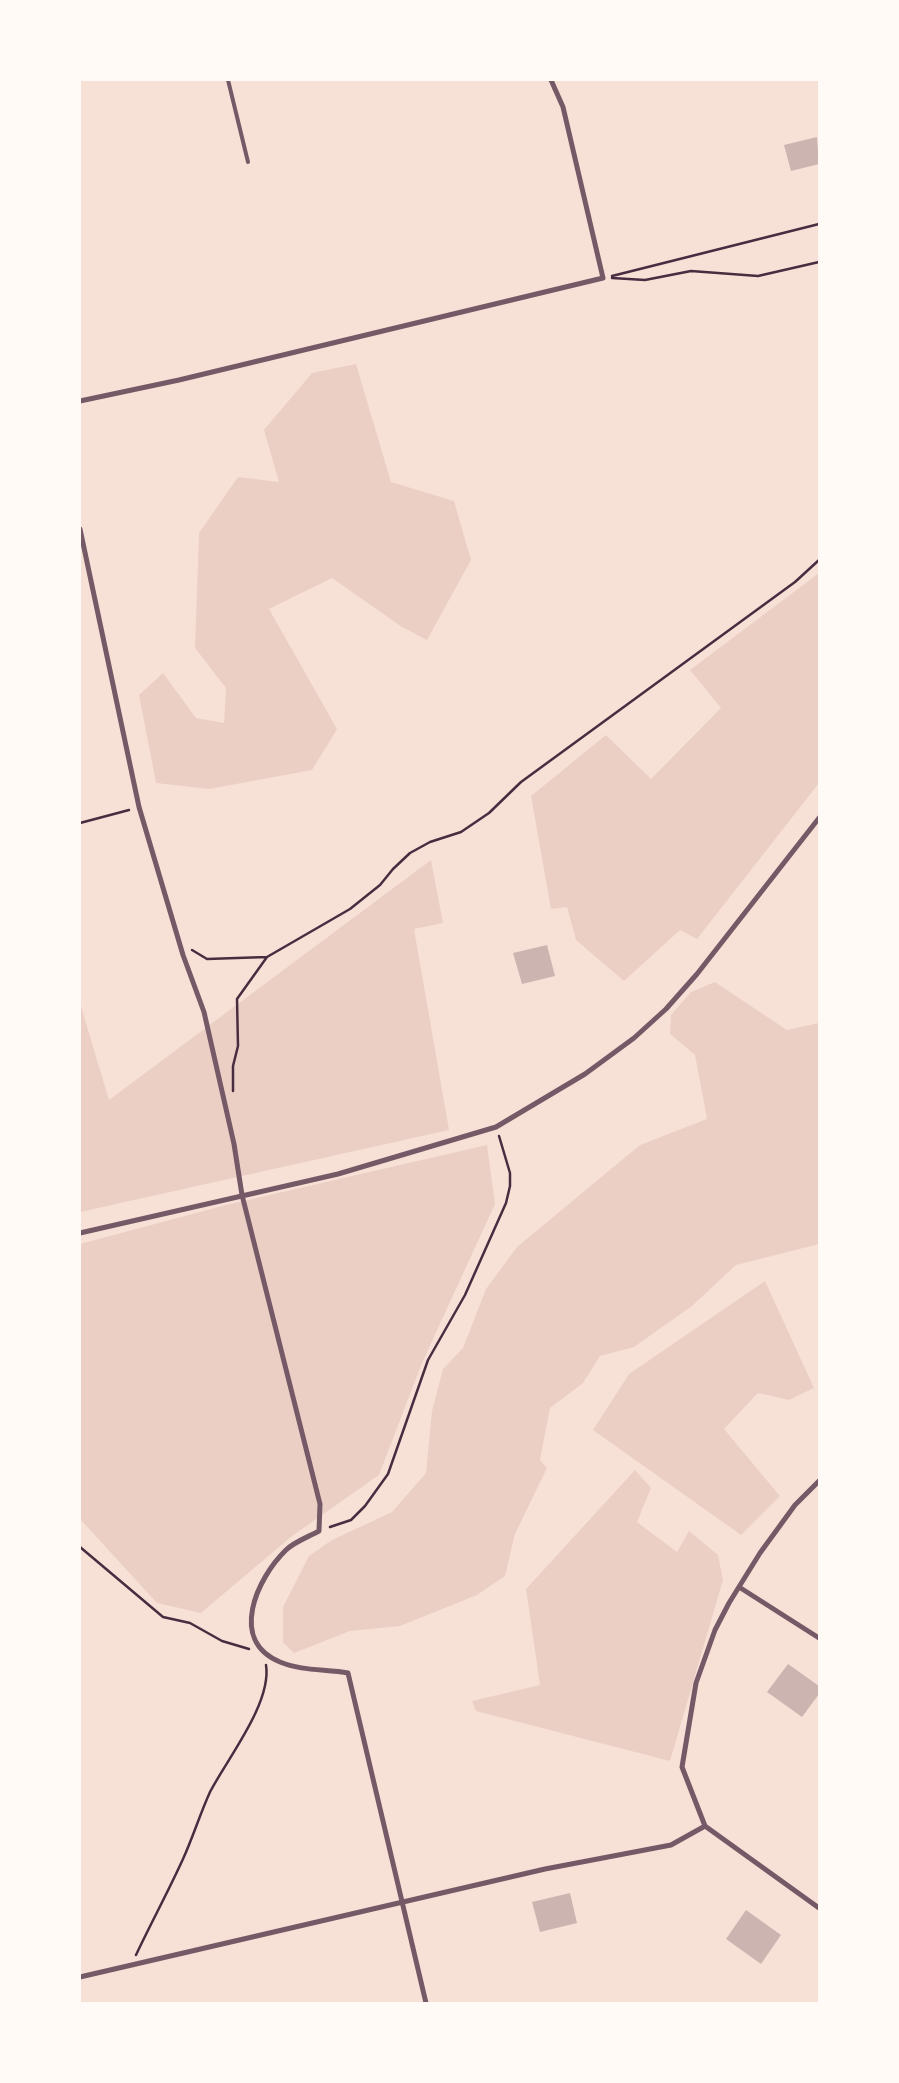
<!DOCTYPE html>
<style>
body{margin:0}
#map{position:relative;width:899px;height:2083px;overflow:hidden;background:#f7e1d7;font-family:"Work Sans",sans-serif}
canvas{display:block}
.frame{position:absolute;inset:0;border:81px solid #fffaf5;pointer-events:none}
</style>
<div id="map">
<canvas width="899" height="2083"></canvas>
<div class="frame"></div>
</div>
<script>
const c = document.querySelector('canvas').getContext('2d');
c.lineJoin = 'round';
function fill(path, color) {
  c.fillStyle = color;
  c.fill(path, 'evenodd');
}
function strokePath(path, color, width, dash) {
  c.strokeStyle = color;
  c.lineWidth = width;
  c.lineCap = dash ? 'butt' : 'round';
  c.setLineDash(dash || []);
  c.stroke(path);
}
fill(new Path2D(`
 M356 364 391 482 454 501 471 560 427 640 402 627 332 578 269 609 337 729 312 770 209 789 156 783 139 695 163 673 196 718 224 723 226 688 195 648 199 533 238 477 279 482 264 430 312 373Z
 M819 573V783L697 939 680 930 624 981 576 940 567 907 551 909 531 796 606 735 651 779 721 708 690 670Z
 M431 860 443 923 414 929 449 1130 80 1212V1003L109 1100Z
 M715 982 787 1030 819 1023V1244L736 1265 692 1306 634 1347 600 1356 583 1383 550 1408 540 1460 547 1468 515 1534 505 1576 477 1595 400 1626 350 1631 294 1653 283 1642V1607L309 1556 332 1540 392 1512 426 1473 432 1411 443 1369 463 1348 486 1289 517 1247 640 1145 707 1119 695 1055 670 1034 671 1015 691 992Z
 M487 1145 495 1204 422 1363 379 1475 292 1536 201 1613 157 1603 80 1519V1244L226 1205Z
 M765 1281 814 1388 789 1400 758 1393 724 1429 780 1496 741 1535 593 1430 629 1374Z
 M635 1470 651 1488 637 1522 677 1552 689 1531 718 1555 723 1580 670 1761 476 1711 472 1701 540 1685 526 1589Z`), '#ebcfc5');
fill(new Path2D(`
 M817 137 819 164 791 171 784 145Z
 M547 945 555 976 522 984 513 953Z
 M788 1664 819 1686V1694L802 1717 767 1692Z
 M570 1893 577 1923 540 1932 532 1902Z
 M746 1910 781 1935 761 1964 726 1939Z`), '#ccb4b1');
strokePath(new Path2D(`
 M612 276 819 224
 M612 278 645 280 691 271 758 276 819 262
 M80 823 129 810
 M192 950 207 959 267 957 350 909 380 885 393 869 410 853 430 842 461 832 489 813 521 782 795 582 819 560
 M233 1091V1066L238 1046 237 999 267 957
 M330 1527 351 1520 365 1506 388 1474 428 1360 465 1295 506 1203 510 1186V1173L499 1136
 M80 1547 163 1617 190 1623 222 1641 249 1649
 M136 1955C151 1923 168 1892 183 1859 193 1837 200 1814 210 1792 227 1759 272 1703 266 1665`), '#4a2c40', 2.5);
strokePath(new Path2D(`
 M228 80 248 162`), '#755966', 4);
strokePath(new Path2D(`
 M80 401 179 380 603 278 563 107 551 80
 M80 529 139 807 183 955 204 1012 234 1144 242 1195 320 1504 319 1531C308 1537 294 1542 286 1550 257 1578 228 1641 280 1662 301 1671 326 1669 348 1673L426 2003
 M80 1233 338 1174 496 1127 585 1074 634 1038 666 1009 697 974 819 818
 M739 1587 819 1638
 M705 1826 682 1767 696 1683 715 1630 729 1603 760 1553 795 1505 819 1481
 M705 1826 819 1908
 M80 1977 545 1869 671 1845 705 1826`), '#755966', 5);
</script>
